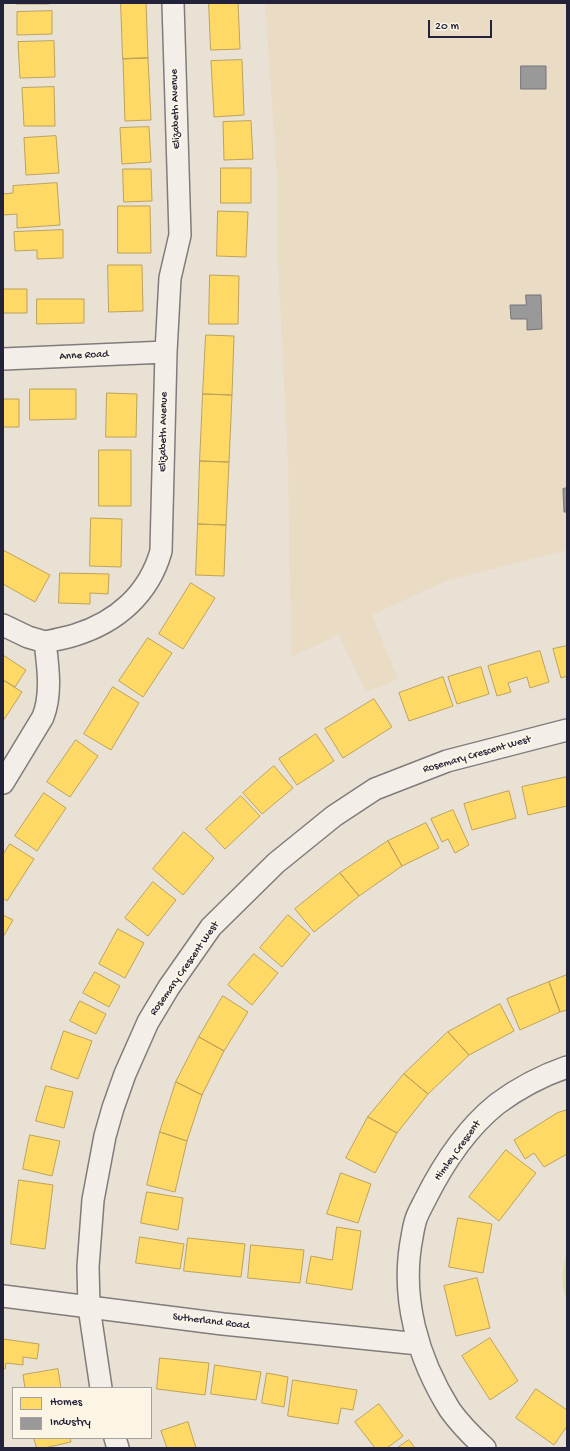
<!DOCTYPE html>
<style>
body{margin:0}
#map{position:relative;width:570px;height:1451px;overflow:hidden;background:#e9e1d4;font-family:"Gochi Hand",sans-serif}
canvas{display:block}
.frame{position:absolute;inset:0;border:4px solid #22223b;pointer-events:none}
.legend{position:absolute;left:12px;top:1387px;width:140px;height:52px;box-sizing:border-box;background:#fcf5e5;border:1px solid #a5a1a1;margin:0;padding:5px 7px;list-style:none;font-size:12px;color:#22223b}
.legend li{display:flex;align-items:center;gap:8px;height:20px}
.legend b{width:20px;border:1px solid #a5a1a1}
.scale{position:absolute;left:428px;top:20px;width:64px;height:18px;box-sizing:border-box;border:2px solid #22223b;border-top:0;padding-left:5px;font-size:12px;line-height:14px;white-space:nowrap;color:#22223b;-webkit-text-stroke:3px #fcf5e5;paint-order:stroke}
</style>
<div id="map">
<canvas width="570" height="1451"></canvas>
<div class="frame"></div>
<ul class="legend">
<li><b style="height:11px;background:#ffd966"></b>Homes</li>
<li><b style="height:11px;background:#999"></b>Industry</li>
</ul>
<div class="scale">20 m</div>
</div>
<script>
const c = document.querySelector('canvas').getContext('2d');
c.lineJoin = 'round';
function fill(path, color) {
  c.fillStyle = color;
  c.fill(path, 'evenodd');
}
function strokePath(path, color, width, dash) {
  c.strokeStyle = color;
  c.lineWidth = width;
  c.lineCap = dash ? 'butt' : 'round';
  c.setLineDash(dash || []);
  c.stroke(path);
}
function write(font, color, halo, rows, align = 'center') {
  c.font = font + ' "Gochi Hand",sans-serif';
  c.lineWidth = 4;
  c.setLineDash([]);
  c.textBaseline = 'middle';
  c.strokeStyle = halo;
  c.fillStyle = color;
  for (const [text, x, y, turn = 0] of rows) {
    c.save();
    c.translate(x, y);
    c.rotate((+turn || 0) * Math.PI / 180);
    c.textAlign = isNaN(turn) ? turn : align;
    if (halo) c.strokeText(text, 0, 0);
    c.fillText(text, 0, 0);
    c.restore();
  }
}
fill(new Path2D(`
 M265 3H567V550L446 581 372 615 398 679 366 692 338 634 330 639 291 657 288 462 277 245V178Z`), '#eadbc5');
fill(new Path2D(`
 M567 1251V1299C559 1284 563 1267 567 1251Z`), '#dadeae');
const homes = new Path2D(`
 M16 3H49V4H16Z
 M121 3H146L148 58 123 59Z
 M209 3H238L240 49 211 50Z
 M52 11V34L17 35V12Z
 M54 41 55 77 20 78 18 42Z
 M148 58 151 120 125 121 123 59Z
 M242 60 244 115 214 117 211 61Z
 M54 87 55 126H24L22 88Z
 M251 121 253 159 224 160 223 122Z
 M149 127 151 162 122 164 120 128Z
 M56 136 59 173 26 175 24 138Z
 M221 168H251V203H221Z
 M123 169H151L152 201 124 202Z
 M57 183 60 225 17 228V214L3 215V194L13 193V186Z
 M118 206H150L151 253H118Z
 M218 211 248 212 246 257 217 256Z
 M63 230V258L37 259V250L15 251 14 232Z
 M108 265H142L143 311 109 312Z
 M210 275 239 276 238 324H209Z
 M3 289H27V313H3Z
 M37 299H84V323L37 324Z
 M206 335 234 336 232 395 203 394Z
 M30 389H76V419L30 420Z
 M107 393 137 394 136 437H106Z
 M203 394 232 395 229 462 200 461Z
 M3 399H19V427H3Z
 M99 450H131V506H99Z
 M200 461 229 462 226 525 198 524Z
 M91 518 122 519 121 567 90 566Z
 M198 524 226 525 224 576 196 575Z
 M3 550 50 575 35 602 3 584Z
 M60 573 109 574 108 594 90 593V604L59 603Z
 M191 583 215 598 183 649 159 634Z
 M148 638 172 653 143 697 119 681Z
 M567 646V676L561 678 553 649Z
 M540 651 549 682 530 688 527 677 508 683 511 692 497 696 488 666Z
 M3 655 26 670 15 687 3 680Z
 M481 667 489 694 457 704 448 677Z
 M443 677 453 706 409 721 399 693Z
 M3 680 22 692 3 721Z
 M113 687 139 703 111 750 84 734Z
 M374 699 392 727 343 758 325 729Z
 M316 734 334 761 297 785 279 759Z
 M76 740 98 756 70 797 47 782Z
 M274 766 293 788 262 814 243 793Z
 M567 777V806L528 815 522 787Z
 M509 791 516 818 472 830 464 804Z
 M44 793 66 808 37 851 15 836Z
 M241 796 260 816 225 849 206 829Z
 M453 810 469 845 455 853 448 839 442 842 431 819Z
 M426 823 439 848 402 866 388 841Z
 M184 832 214 858 183 895 153 869Z
 M388 841 402 866 359 896 340 873Z
 M10 844 34 859 7 901 3 898V855Z
 M340 873 359 896 314 932 295 909Z
 M153 882 176 900 148 936 125 918Z
 M3 915 13 920 3 937Z
 M288 915 310 934 282 967 260 948Z
 M118 929 144 943 125 978 99 964Z
 M254 954 278 973 252 1005 228 985Z
 M95 972 120 986 109 1007 83 993Z
 M567 975V1010L560 1012 549 982Z
 M549 982 560 1012 520 1030 507 999Z
 M223 996 248 1012 224 1051 199 1037Z
 M80 1001 106 1014 96 1034 70 1021Z
 M500 1004 514 1031 469 1055 448 1032Z
 M64 1031 92 1041 78 1079 51 1069Z
 M448 1032 469 1055 428 1094 404 1074Z
 M199 1037 224 1051 202 1095 176 1082Z
 M404 1074 428 1094 397 1133 368 1117Z
 M176 1082 202 1095 187 1141 160 1132Z
 M46 1086 73 1092 64 1128 36 1121Z
 M567 1110V1154L544 1167 534 1153 525 1159 514 1140 557 1113Z
 M368 1117 397 1133 375 1173 346 1158Z
 M160 1132 187 1141 175 1192 147 1185Z
 M30 1135 60 1141 52 1176 23 1169Z
 M506 1150 536 1173 499 1221 469 1197Z
 M341 1173 371 1184 358 1223 327 1214Z
 M19 1180 53 1185 45 1249 11 1244Z
 M147 1192 183 1198 178 1230 141 1223Z
 M458 1218 492 1224 483 1273 449 1267Z
 M337 1227 361 1231 352 1290 306 1283 311 1256 332 1260Z
 M140 1237 184 1244 180 1269 136 1263Z
 M188 1238 245 1244 241 1277 184 1271Z
 M251 1245 304 1250 300 1283 248 1278Z
 M477 1278 490 1328 456 1336 444 1286Z
 M490 1338 518 1381 490 1400 462 1356Z
 M3 1339 39 1344 37 1359 23 1357V1365L6 1363 5 1369 3 1368Z
 M160 1358 209 1363 205 1395 157 1389Z
 M215 1365 261 1372 256 1400 211 1394Z
 M58 1369 61 1388H25L23 1375Z
 M267 1373 288 1377 284 1407 262 1403Z
 M293 1380 357 1390 353 1410 341 1408 338 1424 288 1416Z
 M536 1389 567 1410V1426L554 1445 516 1418Z
 M379 1404 403 1436 387 1448H375L355 1422Z
 M188 1422 196 1448H167L161 1431Z
 M34 1438H70L71 1442 44 1448H37Z
 M409 1440 415 1448H397Z`);
fill(homes, '#ffd966');
strokePath(homes, '#bda259', 1);
const industry = new Path2D(`
 M521 66H546V89H521Z
 M526 295H541L542 329 527 330V319H511L510 305H526Z
 M567 488V512H564L563 489Z`);
fill(industry, '#999');
strokePath(industry, '#75757d', 1);
const minor = new Path2D(`
 M3 359 166 352
 M3 625 28 637 45 642
 M3 783 43 717C52 694 48 666 45 642 55 640 65 638 75 635 117 622 149 594 161 551L166 352 170 278 180 235 173 3
 M3 1296 223 1324 419 1344
 M101 1388 89 1307 88 1267 93 1200 105 1136 113 1108 125 1074 148 1022 169 987 211 927 276 863 334 816 375 789 447 761 567 730
 M115 1438 118 1448
 M485 1448C473 1437 460 1424 450 1410 418 1359 400 1298 412 1237 413 1231 414 1225 416 1219 418 1213 422 1206 425 1200 442 1166 467 1128 497 1104 517 1089 544 1075 567 1067`);
strokePath(minor, '#807c7b', 24);
strokePath(minor, '#f3efe8', 21);
write('11px', '#22223b', '#fcf5e5', [
 ["Elizabeth Avenue",176,109,-92],
 ["Anne Road",84,356,-3],
 ["Elizabeth Avenue",164,432,-89],
 ["Rosemary Crescent West",477,755,-16],
 ["Rosemary Crescent West",185,969,-55],
 ["Himley Crescent",458,1151,-54],
 ["Sutherland Road",211,1322,7]
]);
</script>
